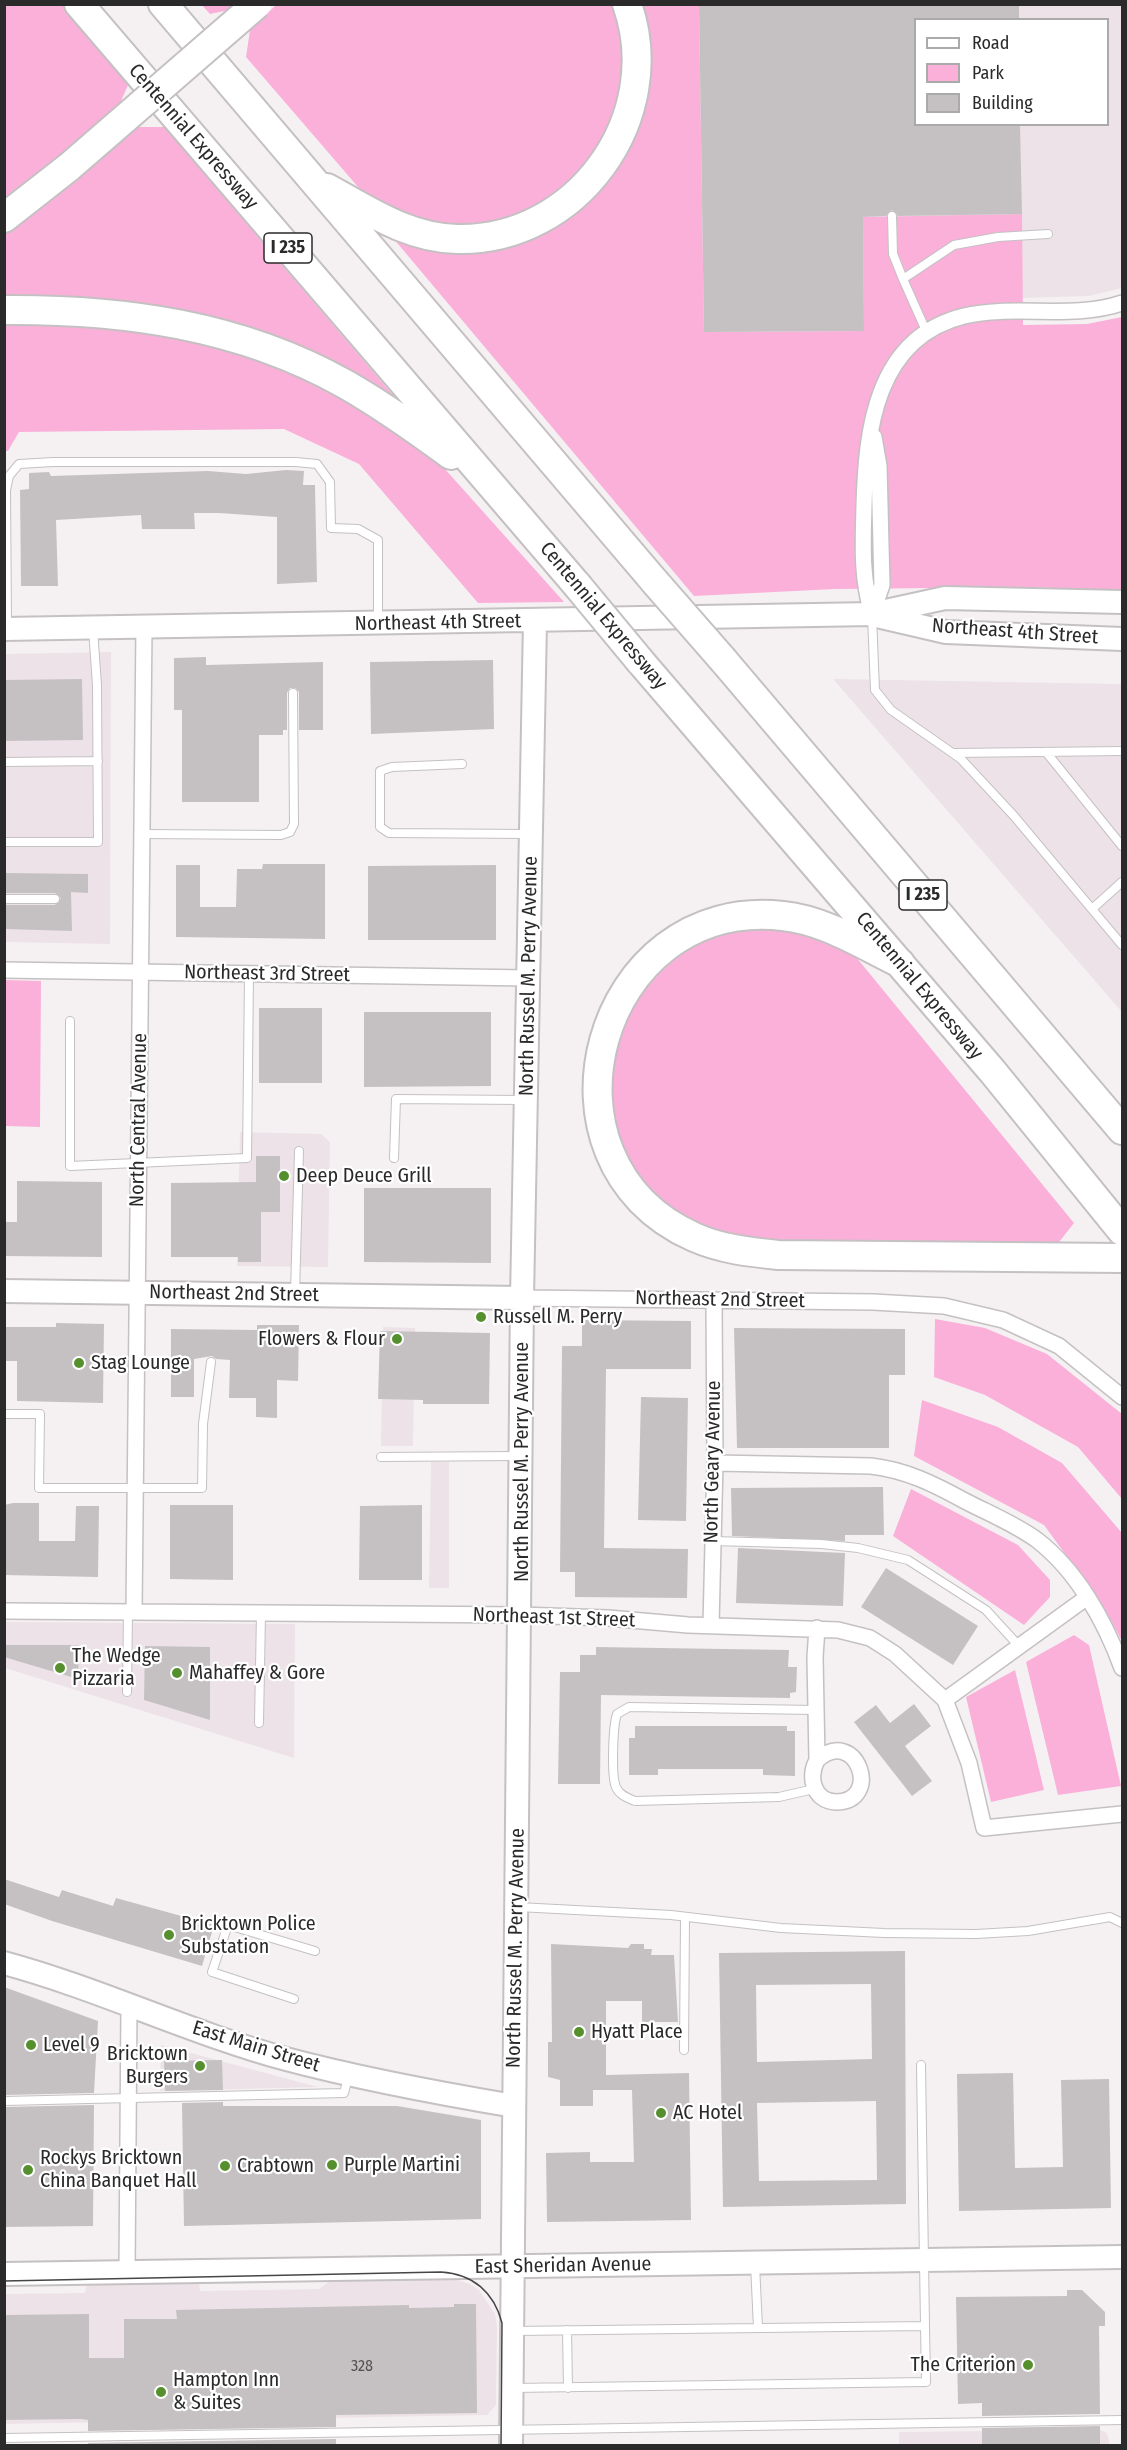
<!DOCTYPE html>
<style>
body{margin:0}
#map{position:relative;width:1127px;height:2450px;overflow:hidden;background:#f5f1f3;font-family:"Fira Sans Condensed",sans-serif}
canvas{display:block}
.frame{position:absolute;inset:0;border:6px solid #2b2a2a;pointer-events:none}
.legend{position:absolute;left:914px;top:18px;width:195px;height:108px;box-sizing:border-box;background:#fff;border:2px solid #aaa;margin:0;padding:8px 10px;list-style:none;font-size:18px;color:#2b2a2a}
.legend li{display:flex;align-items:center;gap:12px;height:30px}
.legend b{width:30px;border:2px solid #aaa}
</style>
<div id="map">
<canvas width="1127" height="2450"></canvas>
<div class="frame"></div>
<ul class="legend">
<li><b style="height:8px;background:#fff"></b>Road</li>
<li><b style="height:16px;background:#fab0d9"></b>Park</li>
<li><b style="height:16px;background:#c5c1c3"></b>Building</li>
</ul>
</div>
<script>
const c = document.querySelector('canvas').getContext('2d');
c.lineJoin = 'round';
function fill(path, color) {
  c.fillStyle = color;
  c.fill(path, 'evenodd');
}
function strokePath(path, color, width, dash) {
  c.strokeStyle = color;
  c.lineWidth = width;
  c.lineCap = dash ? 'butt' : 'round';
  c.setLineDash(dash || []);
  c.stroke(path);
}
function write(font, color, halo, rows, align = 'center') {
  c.font = font + ' "Fira Sans Condensed",sans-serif';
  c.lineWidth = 4.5;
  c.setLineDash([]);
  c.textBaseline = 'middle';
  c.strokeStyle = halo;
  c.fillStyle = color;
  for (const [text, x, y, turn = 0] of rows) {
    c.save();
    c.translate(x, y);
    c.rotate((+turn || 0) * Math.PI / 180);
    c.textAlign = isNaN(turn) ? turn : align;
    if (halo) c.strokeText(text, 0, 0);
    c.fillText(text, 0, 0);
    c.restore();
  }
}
fill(new Path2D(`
 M699 5H1122V288L1089 296 1022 298 1021 261 864 217V331L704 332ZM916 20H1108V124H916Z
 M111 652 110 944 5 942 4 654Z
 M833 679 1122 684V1012Z
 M240 1132 321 1134 330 1142 328 1267 237 1266Z
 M383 1327 415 1328 413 1446H381Z
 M431 1462H449V1588H429Z
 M5 1622 295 1624 294 1758 5 1668Z
 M161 2045 318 2087 160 2091Z
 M450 2278 470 2284 479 2290 495 2314 497 2326 496 2405 487 2415 5 2424 4 2294 85 2293 87 2284 199 2283 200 2291 319 2289 331 2280Z
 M1101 2430 1107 2433 1110 2446H899V2432Z`), '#ede2e7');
fill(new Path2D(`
 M277 4 616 5 626 80 596 160 537 212 464 230 377 209 246 57 250 30Z
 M5 5H64L128 85 118 108 5 207Z
 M202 5H240L234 9 210 14Z
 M637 5H699L704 332 864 331 863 217 1022 214 1023 325 1087 324 1122 317V592L1034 587 835 589 694 596 393 238 451 249 616 165Z
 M136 127H164L404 408 313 358 5 303V229Z
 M67 319 200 336 339 389 444 468 564 602 478 603 359 464 284 429 19 432 8 451H5L4 320Z
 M751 926 815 933 856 957 1074 1223 1056 1246 736 1242 683 1220 637 1179 611 1125V1043L655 968 705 937Z
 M5 980 41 981 40 1127 5 1126Z
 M935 1319 985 1328 1047 1354 1122 1414V1499L1078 1447 985 1395 934 1377Z
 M922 1400 998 1427 1062 1463 1122 1533V1641L1101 1603 1044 1525 914 1456Z
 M911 1489 1018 1545 1050 1580V1597L1024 1625 893 1536Z
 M1074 1635 1089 1645 1121 1786 1058 1795 1026 1662Z
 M1015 1670 1044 1790 991 1802 966 1697Z`), '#fab0d9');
fill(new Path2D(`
 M699 4H1019V20H915V124H1020L1022 214 898 216 892 210 886 216 863 217 864 331 704 332Z
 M286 470 304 471 303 485H315L317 582 277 584V517L219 513H194L195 529H142L141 515 56 520 58 586H21L20 490 29 489V473L49 472 51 476 208 471 246 474Z
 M206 657V665L323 662V730H299V692L295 688H290L287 693V730H283V735H259V802H182V710H174V658Z
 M493 660 494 729 371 734 370 662Z
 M82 679 83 740 4 741V680Z
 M263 864H325V939L176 937V865H200V907H236L237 869H262Z
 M496 865V940H368V866Z
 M4 873 88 874V893L71 892 72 931 6 929V905H55L61 898 55 893H6Z
 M259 1008H322V1083H259Z
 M364 1012H491V1086L364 1087Z
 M256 1156H280V1212H261V1262H238V1257H171V1183L256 1182Z
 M17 1181 102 1182V1257L4 1256V1222H17Z
 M364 1188H491V1263L364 1262Z
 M582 1320 691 1321V1369H606L604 1548 688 1549 687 1598 575 1597V1572H560L562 1346H582Z
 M56 1323 104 1324 103 1403 17 1401V1361H4V1327H56Z
 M257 1325H299L298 1381 277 1380V1418L256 1417V1398H229L230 1360 216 1359 212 1356 194 1359V1397H171V1329L257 1330Z
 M734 1328 905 1329V1375H889V1448H737Z
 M380 1331 490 1333 489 1404H423V1400L378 1399Z
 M641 1397 688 1398 686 1521 638 1520Z
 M883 1487 884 1535H845V1541L732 1536 731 1488Z
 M13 1503H39V1541H75L76 1506H99L98 1577 4 1575V1505Z
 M170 1505H233V1580L170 1579Z
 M422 1505V1580H359L360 1506Z
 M738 1548 845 1553 843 1606 736 1603Z
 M886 1568 978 1626 953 1665 861 1607Z
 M4 1645H79L78 1679 4 1657Z
 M145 1646 210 1647V1720L144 1700Z
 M596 1647 789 1650 788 1667H797L796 1692 790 1693V1698L601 1695 600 1784H558L560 1672H580V1655H596Z
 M914 1704 931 1726 905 1746 932 1781 912 1796 854 1722 876 1705 890 1723Z
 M635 1726H787V1731H795V1776L763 1775V1769H658V1775H629V1738H635Z
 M4 1879 59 1897 62 1890 113 1906 116 1898 214 1925 202 1966 52 1921 4 1904Z
 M551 1944 628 1948 631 1944H644V1949H652L651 1955H674L678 2022H642V2001H606V2075L689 2073 691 2220 547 2222 546 2153 590 2152V2162H634L632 2090H593V2106H560V2080L548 2077V2042H552Z
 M905 1951 906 2204 723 2207 719 1953ZM871 1984 872 2059 757 2062 756 1985ZM876 2101 877 2180 759 2181 757 2103Z
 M4 1987 98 2021 94 2093 4 2095Z
 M222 2060 223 2090 165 2091 164 2061Z
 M1013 2073 1015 2168 1063 2167 1061 2080 1109 2079 1111 2208 959 2211 957 2074Z
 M223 2102V2106H397L481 2120V2219L184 2226 182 2103Z
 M94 2105 93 2226 4 2227V2107Z
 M1067 2290H1082L1105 2312V2326H1099L1100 2414 982 2416V2403L958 2404 956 2297 1067 2296Z
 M454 2304H476L477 2413 336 2415V2427L88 2431V2420L81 2419 4 2420V2315L89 2314V2358H124V2319H177L176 2310 409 2305V2308L454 2307Z
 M1100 2426V2445H982V2428Z
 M336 2439V2445H88V2443Z`), '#c5c1c3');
const lane = new Path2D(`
 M892 216 893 254 903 279
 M927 333 903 279 954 245 998 237 1048 234
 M872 616 875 690 891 710 961 759 1014 816 1122 945
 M7 625 6 490 9 476 19 464 53 462H296L317 464 330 482 331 528 358 529 378 540V619
 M1046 752 1122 846
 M954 753 1122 751
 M4 762 98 761
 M462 764 392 767 380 771V827L389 833 529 834
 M141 834 281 835 290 832 294 824 293 693
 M4 842H98L97 685 93 629
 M4 899H55
 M1092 909 1122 882
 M70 1021V1166L247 1158 249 974
 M394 1158 396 1099 523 1100
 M295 1293 299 1151
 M4 1414H40L39 1488H202L203 1424 211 1362
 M381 1457 517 1456
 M713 1541 821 1544 858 1548 908 1560 986 1610 1019 1646
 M127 1692 128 1612
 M259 1723 261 1613
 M814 1789 779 1797 635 1801C628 1798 619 1795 616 1787 611 1776 613 1725 617 1714L629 1707 815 1710
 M518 1907 671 1915 781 1928 884 1933 976 1934 1028 1931 1110 1917 1122 1923
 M294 1999 212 1972 228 1925 315 1951
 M684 2050 685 1917
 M4 2101 344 2093 348 2078
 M755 2264 758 2328
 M567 2330 568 2388
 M515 2331 925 2326 921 2065
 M513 2388 926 2382 925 2326
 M4 2438 1122 2420`);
const street = new Path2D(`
 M872 614C861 576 863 545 864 506 866 431 875 338 964 316 1015 304 1072 320 1122 303
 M872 614 882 585 879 466 874 437
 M4 970 529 978
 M522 1298 873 1302 944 1306 1003 1320 1059 1346 1122 1397
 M715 1463 871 1466C906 1470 934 1484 965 1501 988 1513 1015 1524 1037 1540 1077 1571 1105 1621 1122 1668
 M4 1611 521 1615 608 1618 688 1625 838 1630 870 1638 895 1654 945 1700 969 1763 984 1828 1122 1814
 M134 1612 144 627
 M711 1625 715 1463 714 1300
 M817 1628 815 1657 817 1760C808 1777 813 1801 836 1802 883 1802 857 1725 817 1760
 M945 1700 1086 1598
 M127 2272 129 2003`);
const secondary = new Path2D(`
 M877 616 946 632 1122 639
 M4 629 872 614 945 598 1122 602
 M4 1291 522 1298
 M4 1963C100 1989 190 2033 286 2059 361 2079 437 2093 514 2106
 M4 2274 1122 2257
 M511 2446 522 1298 535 621`);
const highway = new Path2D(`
 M79 4 577 585
 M163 4 655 582
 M327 188C369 211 408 238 457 239 577 242 667 117 627 4
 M4 218 69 167
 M4 310C123 309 240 325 345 384 382 405 417 430 451 455
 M640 661 993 1072 1122 1231
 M724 661 1122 1130
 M900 963C863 945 824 920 783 916 596 895 523 1161 694 1237 721 1249 749 1252 778 1255L1122 1258`);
strokePath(lane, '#c5c1c3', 10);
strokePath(street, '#c5c1c3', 18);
strokePath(secondary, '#c5c1c3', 26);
strokePath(highway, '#c5c1c3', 32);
strokePath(lane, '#fff', 8);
strokePath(street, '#fff', 15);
strokePath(secondary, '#fff', 22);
strokePath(highway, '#fff', 28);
strokePath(new Path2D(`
 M4 2281 441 2272C473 2274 494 2292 502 2323L501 2446`), '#474646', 1.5);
const highwayBridge = new Path2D(`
 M69 167 257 4
 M655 582 724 661
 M577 585 640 661`);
strokePath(highwayBridge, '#c5c1c3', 32, []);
strokePath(highwayBridge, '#fff', 28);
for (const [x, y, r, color] of [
 [284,1176,6,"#56902e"],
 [481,1317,6,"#56902e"],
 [397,1339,6,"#56902e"],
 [79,1363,6,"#56902e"],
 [60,1668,6,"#56902e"],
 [177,1673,6,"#56902e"],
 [169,1935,6,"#56902e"],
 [579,2032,6,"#56902e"],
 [31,2045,6,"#56902e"],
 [200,2066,6,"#56902e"],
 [661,2113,6,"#56902e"],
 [332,2165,6,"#56902e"],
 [225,2166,6,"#56902e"],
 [28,2170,6,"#56902e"],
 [1028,2365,6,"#56902e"],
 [161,2392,6,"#56902e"]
]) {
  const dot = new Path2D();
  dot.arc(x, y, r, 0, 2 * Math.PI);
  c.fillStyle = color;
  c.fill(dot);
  strokePath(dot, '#fff', 2);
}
write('16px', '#525050', null, [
 ["328",362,2367]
]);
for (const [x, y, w] of [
 [288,248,48],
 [923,895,48]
]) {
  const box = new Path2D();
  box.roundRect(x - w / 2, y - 15, w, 30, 4.5);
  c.fillStyle = '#fff';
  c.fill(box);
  strokePath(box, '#2b2a2a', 1.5);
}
write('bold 18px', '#2b2a2a', null, [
 ["I 235",288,248],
 ["I 235",923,895]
]);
write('20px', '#2b2a2a', '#fff', [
 ["Centennial Expressway",193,137,49],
 ["Centennial Expressway",603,616,50],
 ["Northeast 4th Street",438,623,-1],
 ["Northeast 4th Street",1015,632,4],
 ["Northeast 3rd Street",267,974,1],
 ["North Russel M. Perry Avenue",529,976,-89],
 ["Centennial Expressway",919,986,50],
 ["North Central Avenue",139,1120,-89],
 ["Northeast 2nd Street",234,1294,1],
 ["Northeast 2nd Street",720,1300,1],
 ["North Russel M. Perry Avenue",522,1462,-90],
 ["North Geary Avenue",713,1462,-89],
 ["Northeast 1st Street",554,1618,2],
 ["North Russel M. Perry Avenue",516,1948,-89],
 ["East Main Street",256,2047,17],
 ["East Sheridan Avenue",563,2266,-1]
]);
write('20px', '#2b2a2a', '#fff', [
 ["Deep Deuce Grill",296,1176],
 ["Russell M. Perry",493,1317],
 ["Flowers & Flour",385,1339,"right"],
 ["Stag Lounge",91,1363],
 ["The Wedge",72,1656],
 ["Pizzaria",72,1679],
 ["Mahaffey & Gore",189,1673],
 ["Bricktown Police",181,1924],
 ["Substation",181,1947],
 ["Hyatt Place",591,2032],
 ["Level 9",43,2045],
 ["Bricktown",188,2054,"right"],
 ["Burgers",188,2077,"right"],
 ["AC Hotel",673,2113],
 ["Rockys Bricktown",40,2158],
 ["China Banquet Hall",40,2181],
 ["Purple Martini",344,2165],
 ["Crabtown",237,2166],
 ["The Criterion",1016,2365,"right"],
 ["Hampton Inn",173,2380],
 ["& Suites",173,2403]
], 'left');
</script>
